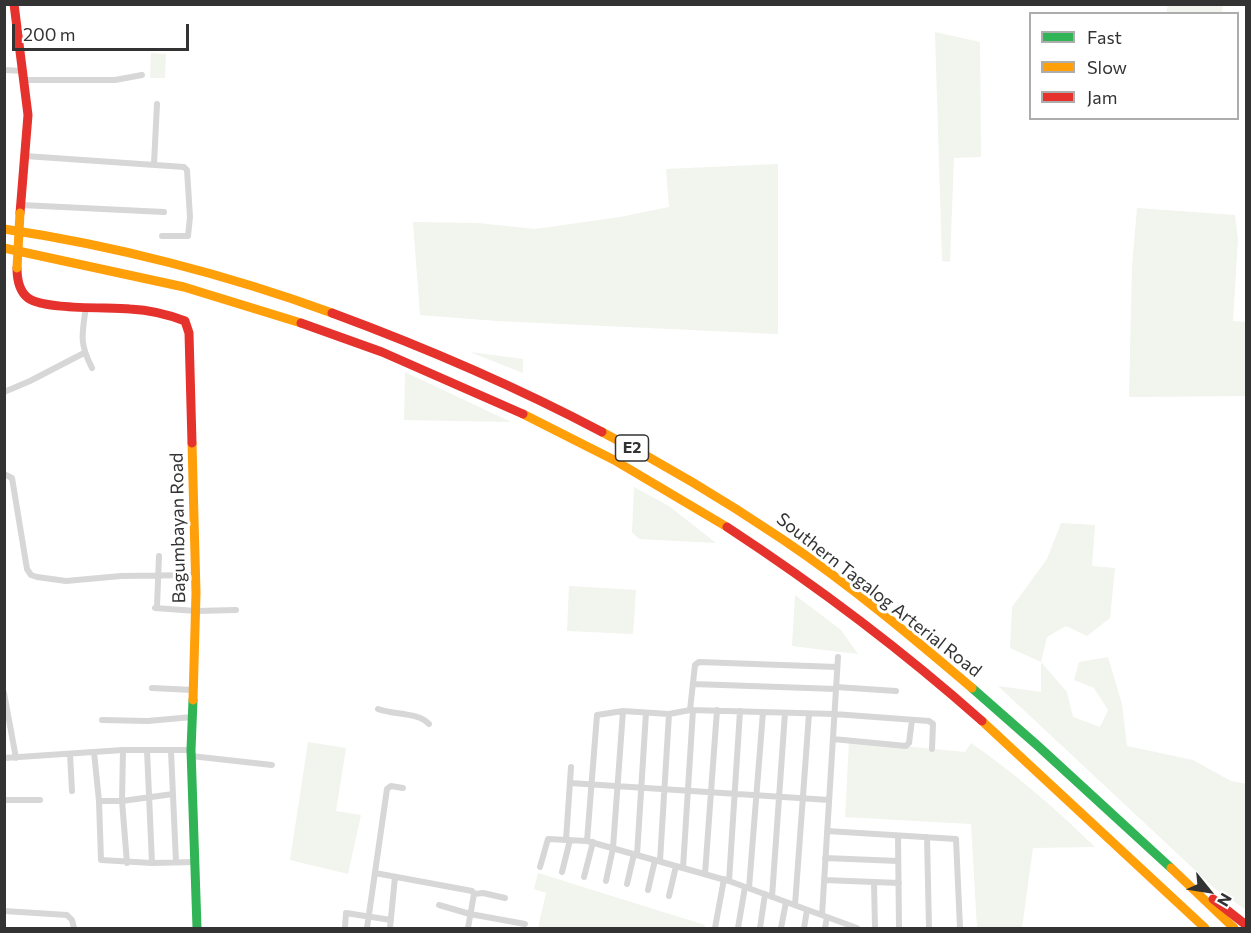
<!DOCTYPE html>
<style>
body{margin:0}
#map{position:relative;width:1251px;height:933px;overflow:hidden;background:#fff;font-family:Commissioner,sans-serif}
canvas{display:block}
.frame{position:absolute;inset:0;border:6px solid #333;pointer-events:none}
.legend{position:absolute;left:1029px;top:12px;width:210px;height:108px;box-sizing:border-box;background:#fff;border:2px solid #adadad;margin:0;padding:8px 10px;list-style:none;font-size:18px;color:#333}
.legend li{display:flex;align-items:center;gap:12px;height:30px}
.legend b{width:30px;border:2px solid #adadad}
.north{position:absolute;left:1179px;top:861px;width:60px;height:60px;-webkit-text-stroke:4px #fff;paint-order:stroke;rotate:120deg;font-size:16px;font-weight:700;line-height:24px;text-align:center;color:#333}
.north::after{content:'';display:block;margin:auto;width:21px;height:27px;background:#333;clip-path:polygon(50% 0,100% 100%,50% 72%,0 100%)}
.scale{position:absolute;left:12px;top:24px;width:177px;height:27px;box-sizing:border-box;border:3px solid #333;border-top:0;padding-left:8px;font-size:18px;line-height:21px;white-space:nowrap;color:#333;-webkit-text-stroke:4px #fff;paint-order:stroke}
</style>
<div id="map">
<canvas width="1251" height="933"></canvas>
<div class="frame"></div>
<ul class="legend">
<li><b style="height:8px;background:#30b455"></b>Fast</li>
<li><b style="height:8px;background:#ff9f0a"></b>Slow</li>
<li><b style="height:8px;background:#e5322d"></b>Jam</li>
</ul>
<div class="north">N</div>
<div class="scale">200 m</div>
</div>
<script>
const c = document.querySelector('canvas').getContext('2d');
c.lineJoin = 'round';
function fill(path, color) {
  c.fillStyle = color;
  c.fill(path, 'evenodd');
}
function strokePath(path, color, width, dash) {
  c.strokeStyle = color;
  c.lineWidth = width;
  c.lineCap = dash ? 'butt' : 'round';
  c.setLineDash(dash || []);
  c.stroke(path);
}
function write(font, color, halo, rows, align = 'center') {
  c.font = font + ' Commissioner,sans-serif';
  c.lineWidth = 6;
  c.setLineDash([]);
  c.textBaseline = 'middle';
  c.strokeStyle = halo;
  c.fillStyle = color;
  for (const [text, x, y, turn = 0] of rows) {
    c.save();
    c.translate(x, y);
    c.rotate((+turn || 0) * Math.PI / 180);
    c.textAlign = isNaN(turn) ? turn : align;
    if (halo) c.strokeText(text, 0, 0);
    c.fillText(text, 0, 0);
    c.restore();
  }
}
fill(new Path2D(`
 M1168 5H1223L1222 13H1166Z
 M935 32 980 42 981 157 954 158 950 262 942 261Z
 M151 53 166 54 165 78H150Z
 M778 164V334L497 321 420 315 413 222 478 223 535 229 620 217 669 207 666 169Z
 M1137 208 1235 215 1238 239 1233 321 1246 322V396L1129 397 1132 266Z
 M470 352 523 359V373Z
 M405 372 511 422 404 420Z
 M634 487 669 506 716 543 639 539 632 532Z
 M1061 523 1095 525 1092 566 1115 568 1110 618 1087 636 1066 626 1047 637 1041 662 1067 692 1073 717 1100 727 1108 710 1094 688 1074 680 1079 662 1108 657 1122 704 1127 746 1193 760 1231 781 1246 784V910L1213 887 998 686 1041 692V662L1010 648 1012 607 1047 559Z
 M569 586 636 590 633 634 567 631Z
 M795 595 841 630 858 654 792 646Z
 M849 741 965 752 971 743C1016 774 1056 809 1095 847L1033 848 1022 928H977L971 824 845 817Z
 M308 742 346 748 336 811 361 815 348 874 290 860Z
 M538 873 705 925 704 928H538L546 893 534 889Z`), '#f1f5ed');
strokePath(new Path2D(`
 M4 70 23 71
 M25 80H115L142 75
 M25 156 184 167 187 170 190 217 188 236H162
 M154 164 157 104
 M21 205 164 212
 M86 307C82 334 79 343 92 368
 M4 392 30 381 84 353
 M4 474 12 478 27 569 31 575 37 577 66 581 121 576 196 575
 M159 556 157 606 155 608 196 611 236 610
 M693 684 836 689
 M836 687 896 691
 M152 688 193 690
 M4 693 16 758
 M378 709C393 715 418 712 429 724
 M690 710 695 665 699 662 837 667
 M102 720 148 721 192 717
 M833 739 906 746 909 743 912 720
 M123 750 122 801 127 863
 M147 750 152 863
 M171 751 176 862
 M94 752 99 801 101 860 152 863 195 862
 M70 754 72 791
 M191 756 272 765
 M4 758 123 750H191
 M570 783 829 800
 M4 800H40
 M99 801H122L173 794
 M827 831 956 839 960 928
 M898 836 899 928
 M927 837 929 928
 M566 840 571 767
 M587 841 597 715 623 711 669 714 690 710 834 714 929 721 933 724 932 749
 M637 855 646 713
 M825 858 898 861
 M660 861 669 714
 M540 867 548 839 587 841 729 881 857 928
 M683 868 693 710
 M562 872 570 840
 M375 873 472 891 474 894 468 928
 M705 874 717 710
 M584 877 593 842
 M824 880 899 883
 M606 881 613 848 623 711
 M729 881 740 711
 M874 882 875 928
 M627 884 634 854
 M749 888 763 712
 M648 890 655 860
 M474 894 483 893 505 898
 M669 896 676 866
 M772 897 785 713
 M439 905 470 914 525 924
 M795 905 809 714
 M4 911 67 915 72 920 74 928
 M822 915 838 657
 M345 928 346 913 391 920
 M367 928 387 789 391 786 403 788
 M390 928 395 877
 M715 928 724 879
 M738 928 745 887
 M760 928 765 894
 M781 928 786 902
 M804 928 807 910
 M825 928 827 917`), '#d7d7d7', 6);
strokePath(new Path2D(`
 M972 688 1038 746 1171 868
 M193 700 191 750 197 928`), '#30b455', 9);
strokePath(new Path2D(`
 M4 229C112 245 229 275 332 313
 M4 248 184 287 301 323
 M523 414 614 460 727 527
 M602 432C664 464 724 500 782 539 849 584 911 636 972 688
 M192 443 196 593 193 700
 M982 721 1205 928
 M1171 868 1234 928`), '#ff9f0a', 9);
strokePath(new Path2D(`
 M14 4 28 115 20 213
 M17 268C17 279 19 291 28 298 45 310 107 307 130 309 149 310 167 314 185 321L189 333 192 443
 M332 313C424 347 515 386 602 432
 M301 323 382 352 523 414
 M727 527C817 586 902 650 982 721
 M1213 899 1246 925`), '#e5322d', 9);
strokePath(new Path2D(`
 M17 268 20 213`), '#ff9f0a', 9);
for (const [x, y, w] of [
 [632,448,33]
]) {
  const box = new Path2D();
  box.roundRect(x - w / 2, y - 13, w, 26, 4.5);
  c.fillStyle = '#fff';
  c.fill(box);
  strokePath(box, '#333', 1.5);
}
write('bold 16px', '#333', null, [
 ["E2",632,448]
]);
write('18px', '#333', '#fff', [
 ["Bagumbayan Road",178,528,-91],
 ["Southern Tagalog Arterial Road",879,595,38]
]);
</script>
